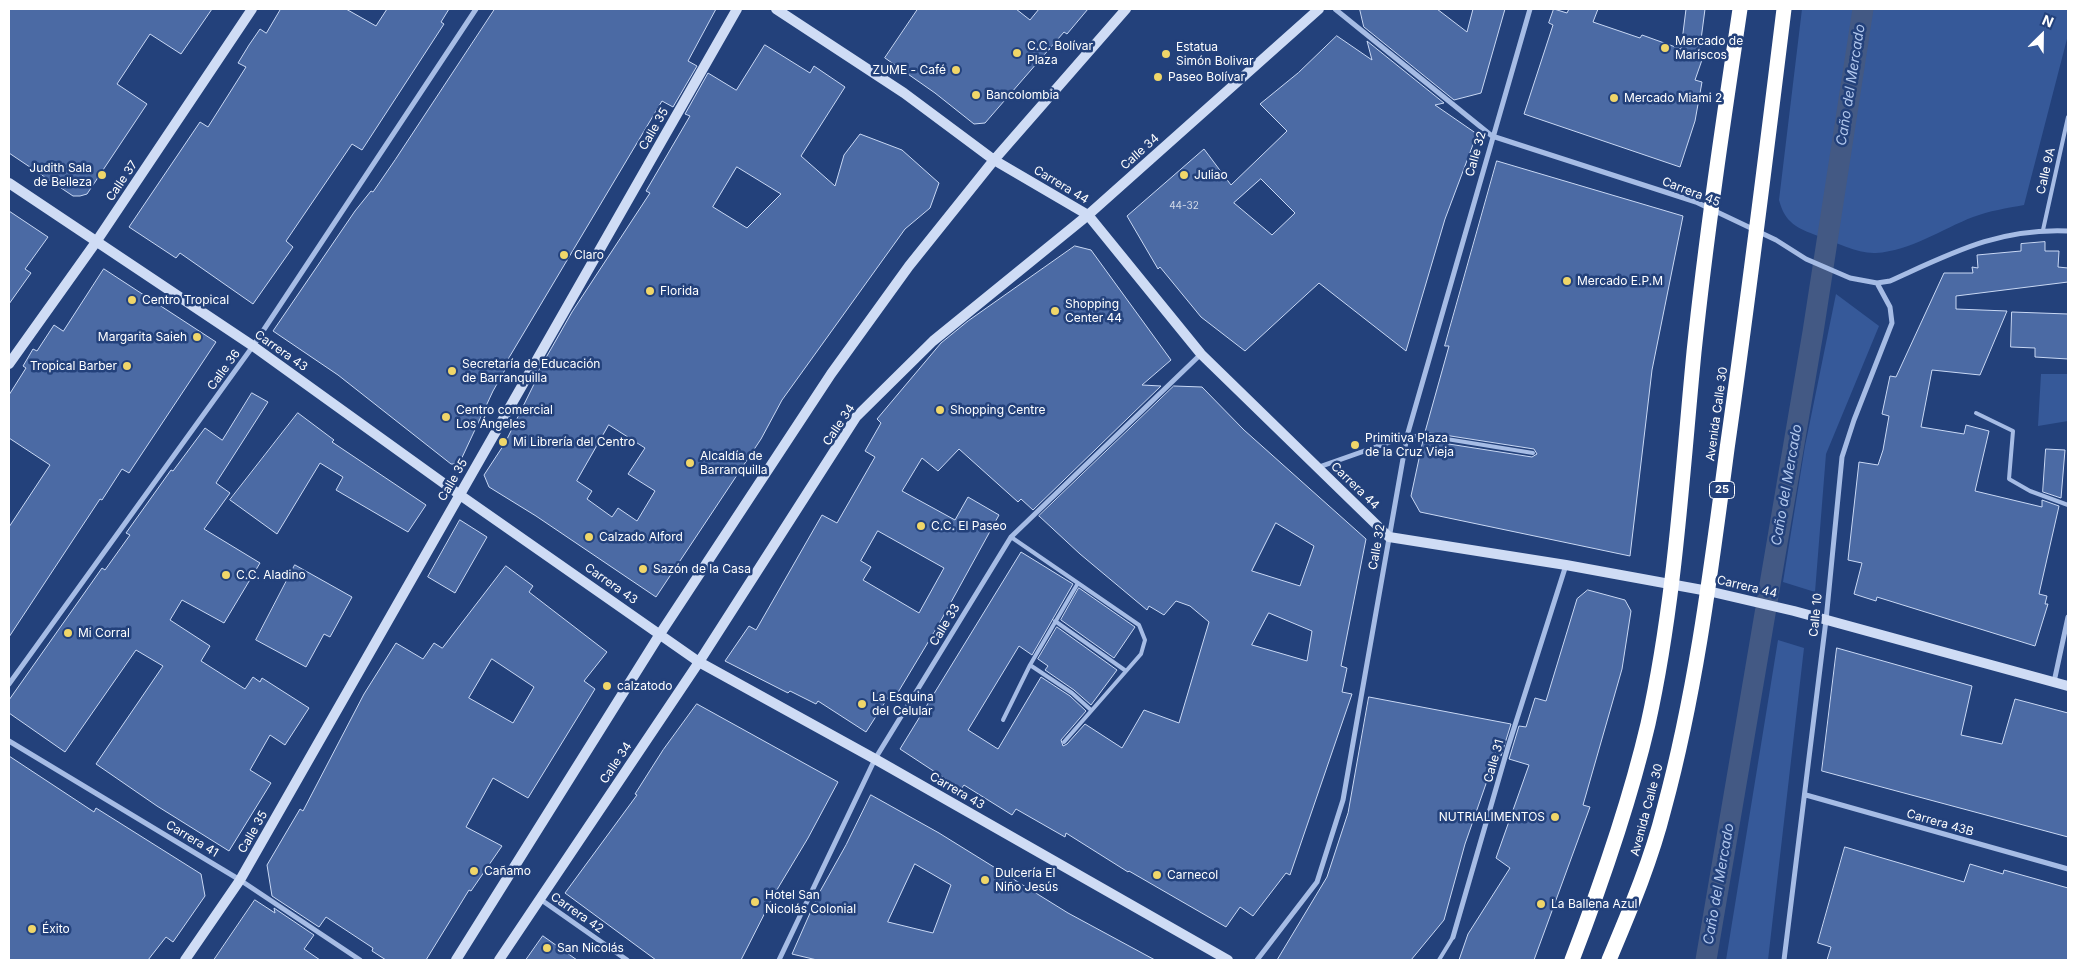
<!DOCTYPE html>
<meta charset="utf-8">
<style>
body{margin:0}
#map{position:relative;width:2077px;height:969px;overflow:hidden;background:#23417b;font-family:Inter,sans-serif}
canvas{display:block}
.frame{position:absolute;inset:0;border:10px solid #fff;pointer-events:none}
.north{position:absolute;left:2017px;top:10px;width:50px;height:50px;-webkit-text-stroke:4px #23417b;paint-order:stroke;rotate:23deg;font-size:14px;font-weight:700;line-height:20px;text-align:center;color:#fff}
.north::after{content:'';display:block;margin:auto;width:18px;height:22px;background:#fff;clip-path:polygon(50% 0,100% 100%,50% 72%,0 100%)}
</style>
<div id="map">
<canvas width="2077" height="969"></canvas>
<div class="frame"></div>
<div class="north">N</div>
</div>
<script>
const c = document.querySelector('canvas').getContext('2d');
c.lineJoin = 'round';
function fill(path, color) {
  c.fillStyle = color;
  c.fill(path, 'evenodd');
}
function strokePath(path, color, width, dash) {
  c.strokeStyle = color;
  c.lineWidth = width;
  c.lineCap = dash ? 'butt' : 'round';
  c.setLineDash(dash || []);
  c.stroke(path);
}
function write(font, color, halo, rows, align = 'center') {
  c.font = font + ' Inter,sans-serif';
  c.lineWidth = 5;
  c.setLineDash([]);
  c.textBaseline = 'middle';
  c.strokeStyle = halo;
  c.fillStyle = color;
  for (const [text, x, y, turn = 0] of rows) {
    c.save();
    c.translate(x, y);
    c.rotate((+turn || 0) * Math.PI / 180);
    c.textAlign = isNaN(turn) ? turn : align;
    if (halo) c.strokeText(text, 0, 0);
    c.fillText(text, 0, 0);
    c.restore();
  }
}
fill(new Path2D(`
 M1802 9H2068V35L2024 205C2007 208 1989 211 1973 217 1942 229 1910 251 1876 253 1858 254 1836 242 1818 236 1797 228 1785 223 1779 200Z
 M1836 294 1879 326 1826 454 1815 592 1783 582 1805 446Z
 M2041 374H2068V421L2038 426Z
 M1778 640 1804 648 1768 960H1726Z`), '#365999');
strokePath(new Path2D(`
 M1706 960 1813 332 1863 9`), '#435984', 21);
const building = new Path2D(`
 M9 9H212L181 54 150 34 117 84 147 104 87 194 80 196H73L9 153Z
 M281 9H346L376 26 387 9H449L441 22 444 24 362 150 352 144 286 241 293 247 253 304 180 253 176 258 129 227 200 122 208 127 246 67 238 63 249 45 260 29 266 33Z
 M495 9H716L688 61 697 66 673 107 662 101 504 366 506 368 493 391 459 464H451L338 375 273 331 355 211 371 191 373 192 395 160Z
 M918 9H1016L1030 20 1039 9H1088L1067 34 1064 32 985 123 974 124 935 93 885 58Z
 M1360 9H1437L1467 32 1473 9H1505L1481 93 1454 100 1364 27Z
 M1554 9 1567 13 1569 9H1598L1593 22 1640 38 1642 35 1681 49 1686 9H1705L1699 55 1703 57 1695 80 1702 82 1695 121 1680 167 1524 114 1553 25 1549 23Z
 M1337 36 1372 60 1367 41 1444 103 1435 105 1477 134 1445 219 1406 351 1319 283 1245 351 1201 317 1160 267 1158 269 1127 216 1204 149 1231 185 1287 131 1260 104 1298 73ZM1261 179 1295 213 1272 235 1234 203Z
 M765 45 810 73 814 66 845 87 801 156 835 186 844 155 860 134 902 150 939 183 930 208 905 229 782 400 761 439 656 597 536 516 489 487 484 475 505 443 537 378 535 377 572 312 650 193 646 191 690 116 685 114 708 73 736 90ZM737 167 781 194 747 228 713 207ZM609 425 645 448 628 474 655 491 637 521 618 508 612 517 587 499 592 491 577 481Z
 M1497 161 1683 216 1652 370 1630 556 1420 512 1411 496 1423 440 1532 457 1537 454 1534 449 1425 432 1449 346H1445Z
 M9 211 48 237 25 269 31 273 9 304Z
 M2045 242V251H2059L2058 267 2068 268V282L1956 296V309L2007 311 1980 375 1932 370 1921 427 1964 434 1966 425 1989 431 1975 491 2042 507V500L2059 506 2039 594 2047 596 2045 604H2048L2035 646 1877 597 1876 601 1854 594 1862 563 1848 560 1859 462 1878 465 1883 450 1889 416 1882 414 1890 376 1896 377 1944 273H1973L1972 267 1978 268 1977 255 2021 251V244Z
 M1075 246 1091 250 1171 360 1142 385 1161 386 1033 510 1021 499 1018 502 959 449 938 471 922 458 902 491 955 520 968 497 999 515 939 624 894 699 889 696 866 732 818 701 816 704 790 691 788 693 725 661 749 626 756 630 822 515 837 523 875 457 865 451 881 423 877 419 941 343 968 321ZM878 531 944 568 919 613 863 580 871 567 861 561Z
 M104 269 216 342 129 473 122 469 102 500 100 499 9 637V527L50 465 9 438V395L26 368 23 366 33 349 37 351 54 325 63 331Z
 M2012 312 2068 314V359L2035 357V348L2011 347Z
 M1174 386 1202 387 1244 430 1366 539 1341 666 1347 668 1342 692 1352 694 1290 875 1286 873 1253 916 1240 907 1226 927 1129 871 1128 872 1066 833 1065 837 1016 809 1012 815 964 785 961 789 900 749 1021 552 1073 584 1032 655 1019 646 968 730 998 749 1041 677 1070 696 1086 711 1061 740 1063 746 1067 744 1085 724 1122 748 1144 710 1179 723 1209 622 1190 606 1176 601 1164 615 1149 606 1147 610 1080 554 1039 516ZM1276 523 1314 546 1300 586 1252 571ZM1269 613 1312 631 1307 661 1252 645Z
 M252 393 268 402 216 483 230 493 204 529 260 563 224 623 182 600 170 620 210 646 201 661 245 689 253 677 260 682 262 678 309 708 285 745 270 735 250 770 271 783 229 851 157 806 96 764 163 666 136 650 65 752 9 713V700L102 568 105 570 130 535 126 533 171 470 173 471 205 428 222 440Z
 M298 413 334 440 332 442 426 505 408 532 336 490 343 477 320 463 277 534 230 500Z
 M2046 449 2065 450 2061 498 2043 492Z
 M460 520 487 537 455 593 428 577Z
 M295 565 352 597 330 637 324 634 306 667 256 640Z
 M506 566 533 586 529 592 607 652 584 681 595 689 528 798 493 778 466 827 502 846 471 891 469 890 426 960H386L372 951 373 948 326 917 319 927 272 896 267 865 300 809 303 811 364 694 396 643 423 659 434 643 442 648ZM492 659 534 687 513 723 469 698Z
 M1079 588 1135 627 1114 658 1061 620Z
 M1588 590 1625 600 1631 611 1622 669 1583 805 1590 807 1534 960H1459L1468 934 1510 868 1496 858 1529 765 1509 759 1519 726 1526 727 1535 698 1546 701 1577 599Z
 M1057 627 1117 670 1091 705 1074 690 1045 670 1048 666 1038 659Z
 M1837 648 1972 686 1961 735 2002 744 2015 699 2068 713V837L1822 771Z
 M1369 697 1511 724 1501 756 1496 755 1465 844 1444 920 1411 960H1277L1327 877 1348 813Z
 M697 704 838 782 808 838 775 893 741 960H656L565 893 637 795 635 794 663 750Z
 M9 756 94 812 96 808 201 874 205 896 173 942 166 937 148 960H9Z
 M871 795 939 833 1068 913 1155 960H817L792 954 818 895 846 845ZM915 864 951 885 933 933 888 922Z
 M1845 847 1964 882 1970 864 2003 874 2004 870 2068 888V960H1827L1831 947 1818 943Z
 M255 900 275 913 274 908 314 935 304 949 320 960H214Z
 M543 936 577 960H526Z`);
fill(building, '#4b6aa4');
strokePath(building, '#c9d8f4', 1);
strokePath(new Path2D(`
 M2043 230 2068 117
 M1976 413 2013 431 2009 479 2030 491 2068 505
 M1407 436H1428L1533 453
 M1011 537 1139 625 1145 640 1141 654 1064 742
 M1078 583 1030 665 1072 693 1091 710
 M1055 621 1126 671
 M1003 720 1030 665
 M1439 960 1453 937`), '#a6bce5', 4);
strokePath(new Path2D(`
 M1335 9 1492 136 1696 202 1776 240 1806 259 1850 278 1877 283 1890 281C1952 253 1998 228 2068 231
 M1319 467 1407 436
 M2054 682 2068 617
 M9 684 253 346 476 9
 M9 741 240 880 360 960
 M1806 795 2068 869
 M540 899 627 960
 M1453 937 1508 747 1566 565
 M779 960 875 759 1011 537 1201 354
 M1257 960 1317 882 1343 800 1407 436 1530 9
 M1784 960 1826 620 1842 457 1854 420 1892 323 1890 307 1877 283`), '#a6bce5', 5);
strokePath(new Path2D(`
 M776 9 904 93 994 160 1088 215 1201 354 1389 537 1566 565 1708 591 1794 611 2068 686
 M9 183 253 346 460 495 699 662 875 759 1228 960
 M9 364 96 242 252 9
 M185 960 240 880 737 9
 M456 960 660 634 831 374 909 266 994 160 1126 9
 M499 960 699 662 856 417 933 341 1088 215 1319 9`), '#cfdcf5', 10);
strokePath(new Path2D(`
 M1572 960C1602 882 1629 805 1648 724 1675 602 1682 476 1694 352 1706 237 1723 123 1740 9
 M1609 960C1630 910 1651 861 1664 809 1696 691 1711 570 1727 449 1748 302 1766 156 1784 9`), '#fff', 15);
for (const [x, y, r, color] of [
 [1665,48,5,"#f0d669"],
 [1017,53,5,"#f0d669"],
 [1166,54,5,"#f0d669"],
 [956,70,5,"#f0d669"],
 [1158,77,5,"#f0d669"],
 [976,95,5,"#f0d669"],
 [1614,98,5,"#f0d669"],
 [102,175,5,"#f0d669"],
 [1184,175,5,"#f0d669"],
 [564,255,5,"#f0d669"],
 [1567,281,5,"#f0d669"],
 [650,291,5,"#f0d669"],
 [132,300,5,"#f0d669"],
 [1055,311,5,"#f0d669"],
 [197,337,5,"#f0d669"],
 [127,366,5,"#f0d669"],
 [452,371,5,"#f0d669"],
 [940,410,5,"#f0d669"],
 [446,417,5,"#f0d669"],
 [503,442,5,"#f0d669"],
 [1355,445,5,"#f0d669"],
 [690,463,5,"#f0d669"],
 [921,526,5,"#f0d669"],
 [589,537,5,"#f0d669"],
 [643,569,5,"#f0d669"],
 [226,575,5,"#f0d669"],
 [68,633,5,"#f0d669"],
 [607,686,5,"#f0d669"],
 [862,704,5,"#f0d669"],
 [1555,817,5,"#f0d669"],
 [474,871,5,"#f0d669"],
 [1157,875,5,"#f0d669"],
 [985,880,5,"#f0d669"],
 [755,902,5,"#f0d669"],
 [1541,904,5,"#f0d669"],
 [32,929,5,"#f0d669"],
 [547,948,5,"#f0d669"]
]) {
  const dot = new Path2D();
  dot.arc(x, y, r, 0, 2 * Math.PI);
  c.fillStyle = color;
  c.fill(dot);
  strokePath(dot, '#23417b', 2);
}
write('10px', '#d2dae8', null, [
 ["44-32",1184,206]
]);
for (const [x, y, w] of [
 [1722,490,25]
]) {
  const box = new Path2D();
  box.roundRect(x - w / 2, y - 8.5, w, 17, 4);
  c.fillStyle = '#23417b';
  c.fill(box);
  strokePath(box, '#fff', 1);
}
write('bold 11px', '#fff', null, [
 ["25",1722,490]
]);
write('12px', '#fff', '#23417b', [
 ["Mercado de",1675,41],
 ["Mariscos",1675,55],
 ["C.C. Bolívar",1027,46],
 ["Plaza",1027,60],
 ["Estatua",1176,47],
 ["Simón Bolivar",1176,61],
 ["ZUME - Café",946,70,"right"],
 ["Paseo Bolívar",1168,77],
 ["Bancolombia",986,95],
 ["Mercado Miami 2",1624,98],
 ["Judith Sala",92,168,"right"],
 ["de Belleza",92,182,"right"],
 ["Juliao",1194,175],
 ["Claro",574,255],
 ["Mercado E.P.M",1577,281],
 ["Florida",660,291],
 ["Centro Tropical",142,300],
 ["Shopping",1065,304],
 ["Center 44",1065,318],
 ["Margarita Saieh",187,337,"right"],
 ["Secretaría de Educación",462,364],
 ["de Barranquilla",462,378],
 ["Tropical Barber",117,366,"right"],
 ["Centro comercial",456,410],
 ["Los Ángeles",456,424],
 ["Shopping Centre",950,410],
 ["Primitiva Plaza",1365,438],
 ["de la Cruz Vieja",1365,452],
 ["Mi Librería del Centro",513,442],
 ["Alcaldía de",700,456],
 ["Barranquilla",700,470],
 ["C.C. El Paseo",931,526],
 ["Calzado Alford",599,537],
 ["Sazón de la Casa",653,569],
 ["C.C. Aladino",236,575],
 ["Mi Corral",78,633],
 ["calzatodo",617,686],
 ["La Esquina",872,697],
 ["del Celular",872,711],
 ["NUTRIALIMENTOS",1545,817,"right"],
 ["Cañamo",484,871],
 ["Dulcería El",995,873],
 ["Niño Jesús",995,887],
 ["Carnecol",1167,875],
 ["Hotel San",765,895],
 ["Nicolás Colonial",765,909],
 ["La Ballena Azul",1551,904],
 ["Éxito",42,929],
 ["San Nicolás",557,948]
], 'left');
write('12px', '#fff', '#23417b', [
 ["Calle 35",654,129,-60],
 ["Calle 34",1140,152,-42],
 ["Calle 32",1476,154,-74],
 ["Calle 9A",2046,171,-77],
 ["Calle 37",122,181,-56],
 ["Carrera 44",1061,185,31],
 ["Carrera 45",1691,192,21],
 ["Carrera 43",281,351,35],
 ["Calle 36",224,370,-54],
 ["Avenida Calle 30",1717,414,-82],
 ["Calle 34",839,425,-56],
 ["Calle 35",453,480,-60],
 ["Carrera 44",1355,486,44],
 ["Calle 32",1377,547,-80],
 ["Carrera 43",611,584,35],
 ["Carrera 44",1747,587,13],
 ["Calle 10",1816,615,-84],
 ["Calle 33",945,625,-59],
 ["Calle 31",1494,761,-74],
 ["Calle 34",616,763,-56],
 ["Carrera 43",957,791,30],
 ["Avenida Calle 30",1647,810,-75],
 ["Carrera 43B",1940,823,16],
 ["Calle 35",253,832,-60],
 ["Carrera 41",192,839,31],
 ["Carrera 42",577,913,35]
]);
write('italic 14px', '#b1c7ed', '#23417b', [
 ["Caño del Mercado",1851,85,-81],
 ["Caño del Mercado",1787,485,-80],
 ["Caño del Mercado",1719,884,-80]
]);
</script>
